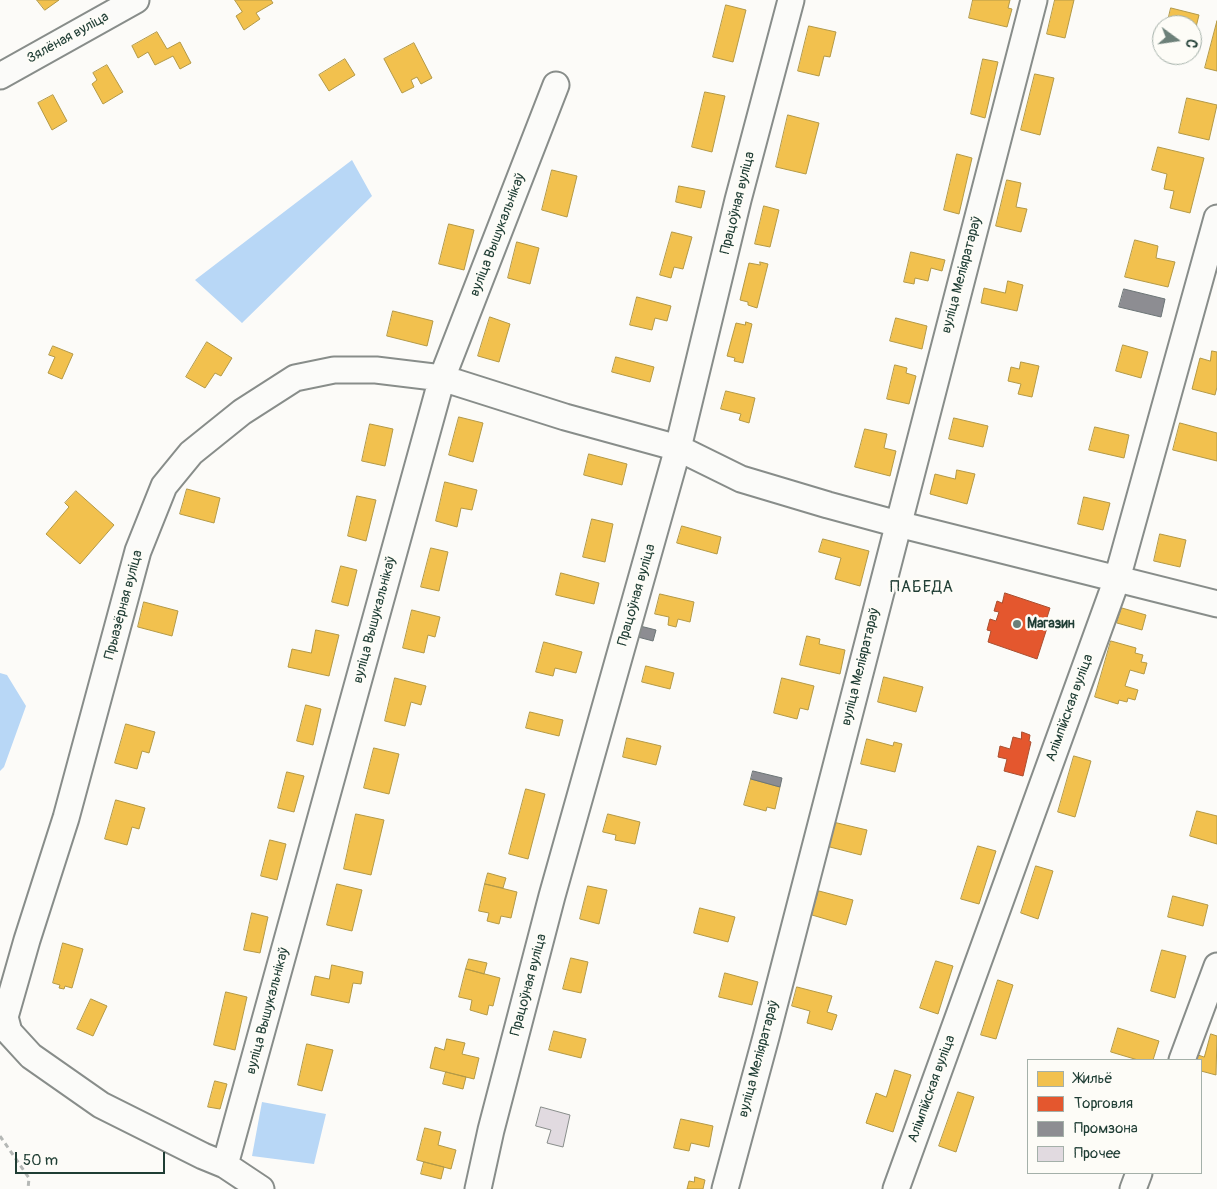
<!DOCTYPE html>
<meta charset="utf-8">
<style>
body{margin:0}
#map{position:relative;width:1217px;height:1189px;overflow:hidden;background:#fcfbf8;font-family:Pangolin,sans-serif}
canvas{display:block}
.legend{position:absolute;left:1027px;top:1059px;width:175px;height:115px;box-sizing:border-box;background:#fdfcf7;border:1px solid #a4b0a9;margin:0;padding:6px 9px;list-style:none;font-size:15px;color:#1f3d34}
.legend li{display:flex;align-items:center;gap:10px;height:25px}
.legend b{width:25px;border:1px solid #a4b0a9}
.north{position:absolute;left:1152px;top:15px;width:50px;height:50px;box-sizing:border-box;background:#fdfcf7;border:1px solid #a4b0a9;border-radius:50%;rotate:104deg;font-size:14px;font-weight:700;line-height:20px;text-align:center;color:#1f3d34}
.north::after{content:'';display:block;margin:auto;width:18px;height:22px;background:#6c8079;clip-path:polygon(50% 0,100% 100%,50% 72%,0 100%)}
.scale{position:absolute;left:15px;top:1152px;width:150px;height:22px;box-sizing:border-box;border:2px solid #1f3d34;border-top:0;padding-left:6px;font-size:15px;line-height:18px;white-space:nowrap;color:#1f3d34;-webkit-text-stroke:4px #fdfcf7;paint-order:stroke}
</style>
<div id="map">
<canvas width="1217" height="1189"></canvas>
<ul class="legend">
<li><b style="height:14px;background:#f2c14e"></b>Жильё</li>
<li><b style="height:14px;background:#e4572e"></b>Торговля</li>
<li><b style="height:14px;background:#8d8d92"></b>Промзона</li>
<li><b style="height:14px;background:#e1dae0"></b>Прочее</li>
</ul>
<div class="north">С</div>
<div class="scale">50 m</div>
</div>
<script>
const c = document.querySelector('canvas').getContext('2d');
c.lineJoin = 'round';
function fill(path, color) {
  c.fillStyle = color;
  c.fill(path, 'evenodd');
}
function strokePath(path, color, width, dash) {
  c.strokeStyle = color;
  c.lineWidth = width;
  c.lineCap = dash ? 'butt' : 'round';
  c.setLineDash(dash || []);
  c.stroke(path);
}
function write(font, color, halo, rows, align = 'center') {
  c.font = font + ' Pangolin,sans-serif';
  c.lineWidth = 5;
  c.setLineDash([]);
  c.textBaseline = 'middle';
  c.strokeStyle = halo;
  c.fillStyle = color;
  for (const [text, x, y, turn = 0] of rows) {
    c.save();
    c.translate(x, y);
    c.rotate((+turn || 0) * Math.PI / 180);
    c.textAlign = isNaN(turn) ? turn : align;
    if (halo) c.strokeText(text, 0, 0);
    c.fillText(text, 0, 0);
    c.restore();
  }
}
fill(new Path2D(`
 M352 160 372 196 242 323 195 280Z
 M0 673 7 675 26 706 4 767 0 771Z
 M262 1102 326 1114 314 1164 252 1156Z`), '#b8d7f6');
const homes = new Path2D(`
 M37 0H59L45 10Z
 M235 0H271L273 3 256 13 260 19 244 30 236 16 242 12Z
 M973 0H1010L1008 8 1012 9 1007 27 969 18Z
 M1055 0H1074L1065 38 1047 34Z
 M726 5 746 10 733 62 713 57Z
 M1171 8 1199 15 1195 31 1192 30V25H1167Z
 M1217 21V71L1205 68Z
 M809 26 836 32 830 57 824 56 819 76 798 71Z
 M157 32 167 49 180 42 191 63 180 69 173 56 155 65 148 52 138 58 132 46Z
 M414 43 432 78 421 84 417 77 411 80 414 87 402 93 384 59Z
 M345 59 355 75 329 91 319 75Z
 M983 59 998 62 985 118 971 114Z
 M107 65 123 92 103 104 92 84 97 80 93 73Z
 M1035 74 1054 78 1040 135 1021 130Z
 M705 92 725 96 712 152 692 147Z
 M53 95 67 121 52 130 38 103Z
 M1187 98 1217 105 1209 140 1179 133Z
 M788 115 819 123 806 174 776 167Z
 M1158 147 1204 158 1190 213 1170 208 1174 191 1164 189 1167 174 1152 170Z
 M957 154 972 158 959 214 944 210Z
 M552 170 577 176 567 217 542 210Z
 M1007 180 1021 183 1016 207 1027 209 1021 232 996 226Z
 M679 186 705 191 701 208 676 202Z
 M764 206 779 210 770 247 755 244Z
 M449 224 474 230 464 270 439 264Z
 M672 232 692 237 683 269 674 267 671 278 660 275Z
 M1135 240 1158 246 1156 258 1175 262 1168 287 1125 277Z
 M517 242 539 248 530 284 508 278Z
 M911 252 945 260 942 271 931 268 928 281 915 278 914 284 904 282Z
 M760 262 768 264 757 308 748 305V302L740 300 749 263 760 265Z
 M1008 281 1023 285 1017 311 981 303 984 288 1005 293Z
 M637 297 671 306 667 321 655 318 652 330 630 325Z
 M393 311 433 321 427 346 387 336Z
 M490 317 510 324 499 362 478 356Z
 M896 318 927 326 922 349 890 341Z
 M746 322 752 324 743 363 734 361 735 358 727 356 736 323 745 325Z
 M207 342 232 358 221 376 215 373 205 388 186 377Z
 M1123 345 1148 352 1141 378 1116 371Z
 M53 346 73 354 62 379 48 373 55 357 49 355Z
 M1212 351 1217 352V387L1215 395 1192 389 1200 358 1210 361Z
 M616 357 654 367 650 382 612 372Z
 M1021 362 1039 366 1032 397 1018 394 1021 384 1008 381 1011 367 1019 369Z
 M895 365 907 368 906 373 916 376 909 404 887 399Z
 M726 391 755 398 749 423 739 420 741 414 721 409Z
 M459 417 483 423 473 462 449 455Z
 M954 418 988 426 983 447 949 439Z
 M1180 423 1217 433V461L1173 450Z
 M370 424 393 429 385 466 362 461Z
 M1095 427 1129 435 1124 458 1089 450Z
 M865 429 887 434 884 448 896 451 890 476 855 467Z
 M589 454 627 464 622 485 584 475Z
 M957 470 975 474 967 504 930 494 935 474 955 479Z
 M445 482 477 490 472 510 461 508 457 527 436 521Z
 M187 489 220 498 214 523 180 514Z
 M76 491 114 525 80 564 46 534 69 507 65 503Z
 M357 496 376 500 366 541 348 536Z
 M1084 497 1110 503 1103 530 1078 524Z
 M592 519 613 524 605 562 583 557Z
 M682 526 721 537 717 554 677 543Z
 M1160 534 1186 540 1180 567 1154 561Z
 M823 539 869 551 860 586 835 579 841 558 819 552Z
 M431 548 448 552 439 591 421 587Z
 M341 566 357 570 348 606 332 602Z
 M561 573 599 583 594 604 556 595Z
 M660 594 694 602 690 622 678 619 676 627 668 625 669 617 655 614Z
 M144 602 178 611 172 636 138 627Z
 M1122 608 1146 615 1142 630 1117 623Z
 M412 610 440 617 435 637 428 635 424 653 403 648Z
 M316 630 339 635 329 676 288 667 292 649 311 653Z
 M807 636 820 639 819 644 845 650 840 674 800 665Z
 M1111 641 1136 648 1135 653 1143 655 1141 662 1147 663 1144 674 1130 670 1125 686 1138 690 1135 700 1128 698 1127 702 1119 700 1118 704 1095 697Z
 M544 642 582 652 576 673 555 668 553 676 536 672Z
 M646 666 674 673 670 689 642 682Z
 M884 677 923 687 916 712 878 702Z
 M395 678 426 686 421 705 411 702 405 726 385 721Z
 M782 678 814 686 808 710 800 708 797 719 774 713Z
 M306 705 321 709 313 745 297 741Z
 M530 712 563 720 559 736 526 728Z
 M126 724 155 732 149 753 142 751 137 769 115 763Z
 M627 738 661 746 656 765 623 757Z
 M867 739 893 746 894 742 902 744 895 772 861 764Z
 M374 748 399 754 389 794 364 788Z
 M1074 756 1091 761 1075 817 1058 812Z
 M287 772 304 776 294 812 278 808Z
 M751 779 780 787 775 809 767 807 766 811 744 805Z
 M526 789 545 794 528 859 509 854Z
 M116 800 145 808 139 829 132 827 127 845 105 839Z
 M1197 811 1217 816V844L1190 836Z
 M356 814 384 820 371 875 344 869Z
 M608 814 640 822 635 844 615 840 616 835 603 832Z
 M833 822 867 830 861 855 826 846Z
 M270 840 286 844 277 880 261 876Z
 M978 846 996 851 979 904 961 899Z
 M1036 866 1053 871 1038 919 1021 913Z
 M488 873 506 878 503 888 485 884Z
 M337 884 362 890 352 931 327 925Z
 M485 884 517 892 511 918 501 916 499 924 487 921 489 913 479 911Z
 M588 886 607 890 599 924 580 919Z
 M819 891 853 900 846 925 812 915Z
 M1173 896 1208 905 1203 926 1168 917Z
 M700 908 735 917 728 942 694 933Z
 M252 913 268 917 260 953 244 950Z
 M63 943 83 949 72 988 65 986 64 989 59 988 60 985 53 983Z
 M1162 950 1186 956 1175 998 1151 991Z
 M571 958 588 962 581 993 563 989Z
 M469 959 487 963 484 974 466 969Z
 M936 961 953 966 938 1014 920 1008Z
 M332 965 363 972 361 984 353 983 349 1003 311 995 315 976 329 979Z
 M466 969 500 978 493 1006 489 1005 487 1015 470 1010 472 1000 459 997Z
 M725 973 758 982 752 1005 719 997Z
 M998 980 1013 985 996 1039 981 1035Z
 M797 987 832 996 827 1012 837 1015 832 1030 807 1023 810 1011 792 1006Z
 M226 992 247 997 235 1050 214 1045Z
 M91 999 107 1006 93 1036 77 1029Z
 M1118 1028 1159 1041 1153 1060H1138L1111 1052Z
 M554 1031 586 1039 581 1058 549 1050Z
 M1211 1034 1217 1036 1216 1075 1201 1071V1060H1196L1198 1055 1204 1057Z
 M447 1039 465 1043 462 1054 479 1058 474 1079 430 1068 435 1047 444 1050Z
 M307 1044 333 1050 322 1091 298 1085Z
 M895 1070 911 1075 893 1132 866 1123 876 1093 886 1097Z
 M446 1072 466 1077 463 1089 443 1084Z
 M215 1081 227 1084 220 1109 208 1107Z
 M958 1092 974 1097 956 1152 939 1146Z
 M681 1119 713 1126 709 1147 691 1143 689 1151 674 1148Z
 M425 1128 441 1132 438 1145 456 1150 451 1169 417 1160Z
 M424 1162 444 1167 441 1179 421 1174Z
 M695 1177 705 1180 703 1189H687L689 1181 694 1182Z`);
fill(homes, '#f2c14e');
strokePath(homes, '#b39946', 1);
const shops = new Path2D(`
 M1005 593 1050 608 1044 627 1047 628 1037 659 988 642 991 631 987 630 990 619 996 621 999 612 994 611 997 601 1002 603Z
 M1022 732 1030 735 1029 741 1031 742 1023 776 1004 771 1007 759 998 757 1000 746 1010 749 1013 737 1021 739Z`);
fill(shops, '#e4572e');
strokePath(shops, '#a94f30', 1);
const industry = new Path2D(`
 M1124 289 1165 299 1161 317 1119 307Z
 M636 625 656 630 653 641 634 636Z
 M753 771 782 778 780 787 751 779Z`);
fill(industry, '#8d8d92');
strokePath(industry, '#6c7576', 1);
const building = new Path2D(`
 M541 1107 570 1115 563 1147 547 1143 551 1130 536 1126Z`);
fill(building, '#e1dae0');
strokePath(building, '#888d8a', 1);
const minor = new Path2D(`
 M0 76 136 0
 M1182 1060 1217 966
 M225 1165 442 378 556 85
 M261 1189 225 1165 203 1156 101 1105 31 1056 9 1032 5 1017 27 940 66 818 138 551 164 486 191 453 242 412 295 378 334 370H376L442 378 565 417 678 448 741 479 828 505 898 524 1217 604
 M478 1189 491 1130 552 896 678 448 738 200 791 0
 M725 1189 766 1037 1034 0
 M896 1189 1117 579 1217 218
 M1133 1189 1139 1173`);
strokePath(minor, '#888d8a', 29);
strokePath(new Path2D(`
 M0 1136 29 1178 28 1189`), '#b5b8b6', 3, [5, 4]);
strokePath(minor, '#fbfbf9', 25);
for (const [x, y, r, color] of [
 [1017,624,5,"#6c8079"]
]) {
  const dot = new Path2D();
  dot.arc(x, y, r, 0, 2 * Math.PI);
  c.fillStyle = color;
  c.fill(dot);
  strokePath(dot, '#fdfcf7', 2);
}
write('14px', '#1f3d34', '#fdfcf7', [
 ["Зялёная вуліца",68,38,-29],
 ["Працоўная вуліца",738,203,-76],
 ["вуліца Вышукальнікаў",498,235,-69],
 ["вуліца Меліяратараў",962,275,-75],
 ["Працоўная вуліца",637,595,-74],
 ["Прыазёрная вуліца",124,605,-75],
 ["вуліца Вышукальнікаў",375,620,-75],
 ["вуліца Меліяратараў",861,667,-76],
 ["Алімпійская вуліца",1070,708,-70],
 ["Працоўная вуліца",529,985,-75],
 ["вуліца Вышукальнікаў",268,1011,-75],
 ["вуліца Меліяратараў",759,1059,-75],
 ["Алімпійская вуліца",932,1089,-70]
]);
write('bold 14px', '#1f3d34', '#fdfcf7', [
 ["Магазин",1027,624]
], 'left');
c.letterSpacing = '1px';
write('16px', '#1f3d34', '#fdfcf7', [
 ["ПАБЕДА",922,588]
]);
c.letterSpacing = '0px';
</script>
